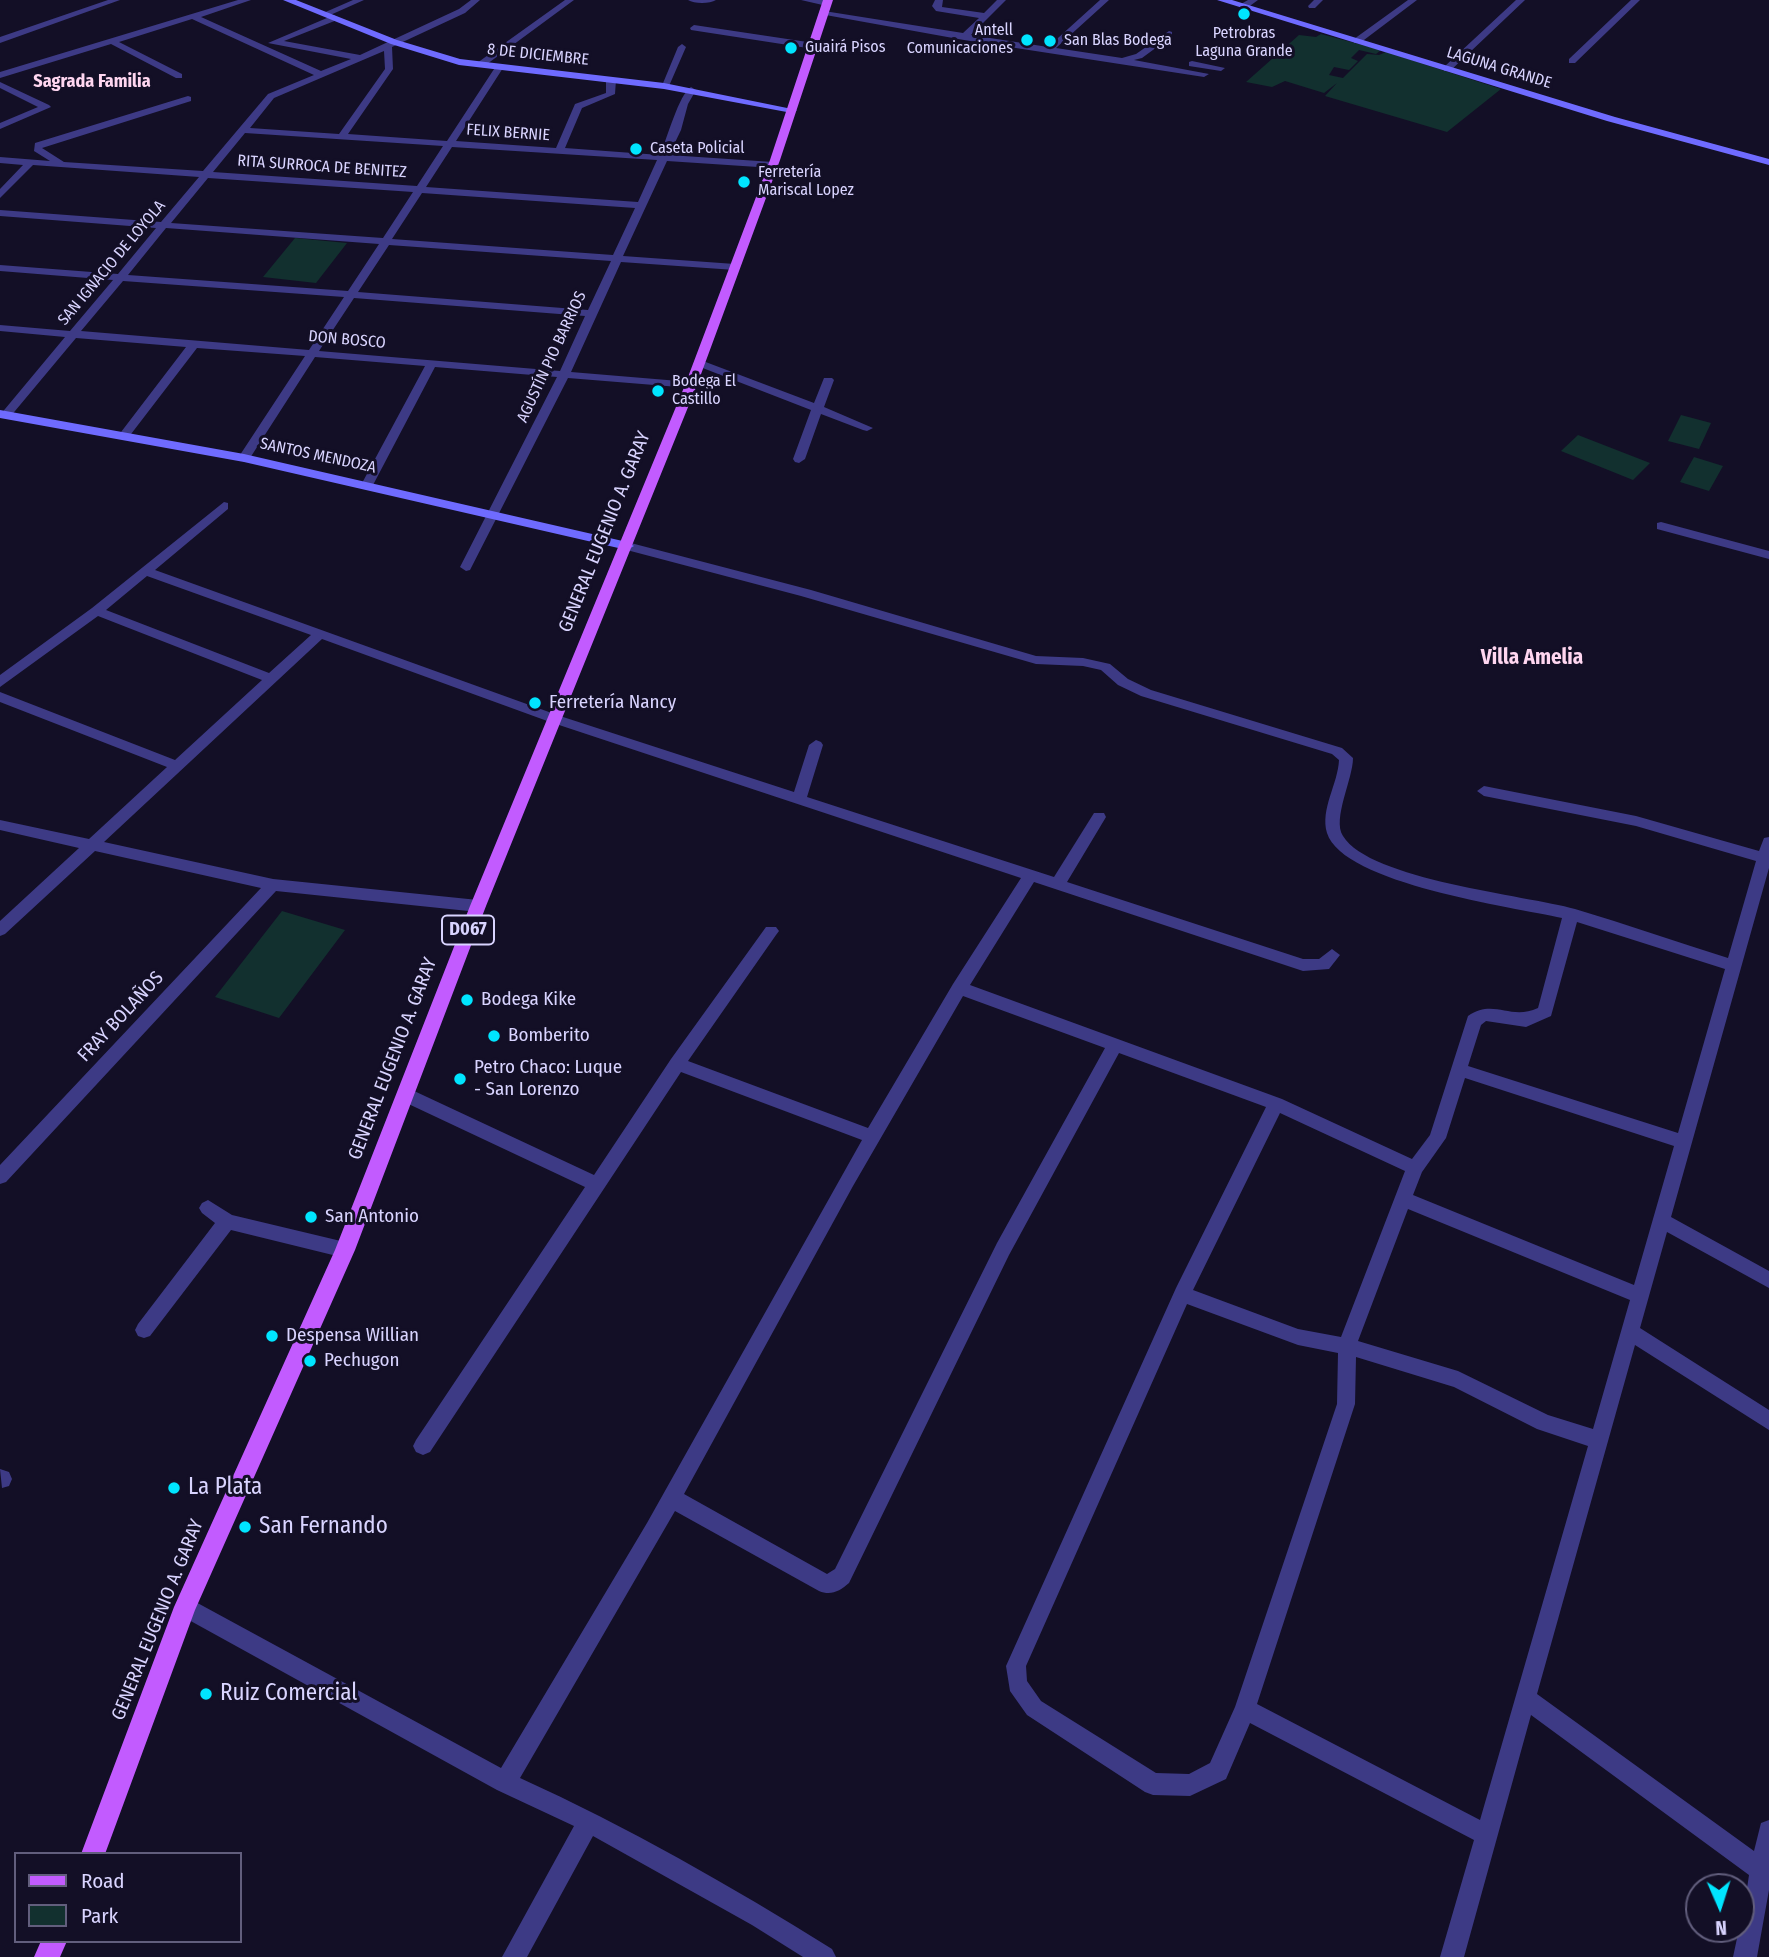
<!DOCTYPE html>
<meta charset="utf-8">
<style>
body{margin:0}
#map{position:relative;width:1769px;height:1957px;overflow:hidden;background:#130f26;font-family:"Fira Sans Condensed",sans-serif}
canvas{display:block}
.legend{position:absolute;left:14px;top:1852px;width:228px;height:91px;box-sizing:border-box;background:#130f26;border:2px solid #625e7d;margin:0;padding:9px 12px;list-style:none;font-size:21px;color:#d9d4ff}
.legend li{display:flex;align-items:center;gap:14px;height:35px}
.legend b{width:35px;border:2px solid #625e7d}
.north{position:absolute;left:1685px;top:1873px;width:70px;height:70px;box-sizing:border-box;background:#130f26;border:2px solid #625e7d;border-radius:50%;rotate:177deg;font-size:19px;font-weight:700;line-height:28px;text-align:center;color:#d9d4ff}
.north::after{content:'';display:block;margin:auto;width:24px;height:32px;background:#00e5ff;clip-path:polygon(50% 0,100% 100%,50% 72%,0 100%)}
</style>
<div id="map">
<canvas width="1769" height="1957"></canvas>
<ul class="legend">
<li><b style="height:9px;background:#c25bff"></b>Road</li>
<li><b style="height:19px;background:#12302f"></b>Park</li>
</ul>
<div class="north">N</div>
</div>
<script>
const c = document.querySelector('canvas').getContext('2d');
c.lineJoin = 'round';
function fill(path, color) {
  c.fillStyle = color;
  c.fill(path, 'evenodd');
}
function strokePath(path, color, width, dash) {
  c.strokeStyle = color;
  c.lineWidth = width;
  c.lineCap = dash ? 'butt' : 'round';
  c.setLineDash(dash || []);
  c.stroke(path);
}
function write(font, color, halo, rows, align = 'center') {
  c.font = font + ' "Fira Sans Condensed",sans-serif';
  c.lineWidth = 6;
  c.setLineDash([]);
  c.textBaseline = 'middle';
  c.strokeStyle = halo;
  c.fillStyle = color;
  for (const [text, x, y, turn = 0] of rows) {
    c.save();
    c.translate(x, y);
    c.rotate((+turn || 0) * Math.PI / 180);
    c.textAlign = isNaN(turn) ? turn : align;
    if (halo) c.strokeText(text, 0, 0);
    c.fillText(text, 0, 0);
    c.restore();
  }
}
fill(new Path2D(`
 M1321 34 1381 50 1376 54 1359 50 1351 58 1358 61 1349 70 1334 67 1329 75 1343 78 1367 54 1379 55 1386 52 1501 89 1447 132 1325 96 1337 83 1324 93 1285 81 1272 87 1246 82 1299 35 1316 37Z
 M295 238 347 243 316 283 263 277Z
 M1681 415 1711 423 1699 449 1668 441Z
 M1578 435 1650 463 1633 480 1561 451Z
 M1694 457 1723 466 1709 491 1680 482Z
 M282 911 345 930 279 1018 215 997Z`), '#12302f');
fill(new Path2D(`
 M108 0H120L0 43V37Z
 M238 0H251L201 17 321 71 351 59 268 43 334 15 338 18 337 20 284 41 360 55 459 9 471 0H480L465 13 392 47 393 69 348 134 447 141 496 66 499 65 503 68 456 141 556 148 575 104 606 93V80L611 77 616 80 615 94 582 108 565 148 660 155C667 139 679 94 691 87L696 90 688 104 681 130 669 155 773 162 778 165 773 168 667 161 623 256 735 264 740 267 735 270 621 262 571 372 691 382 697 385 691 388 568 378 470 570 466 571 460 567 557 377 435 367 373 485 367 489 361 485 425 366 315 357 250 458 244 462 238 458 305 356 197 348 128 438 124 440 118 436 186 347 76 338 10 417H2L0 415 65 337 0 331V325L70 331 113 280 0 271V265L118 274 156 228 0 216V210L161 222 199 177 33 165 0 198V189L23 165 0 163V157L50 161 34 151 35 143 188 96 191 97V101L42 148 64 162 203 171 268 94 314 75 192 19 119 42 182 74V78H176L111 44 0 78V72ZM384 51 385 69 339 134 250 128 274 98ZM245 133 443 146 417 186 213 172ZM452 147 657 160 638 202 426 187ZM208 178 413 192 383 238 171 223ZM422 193 635 208 613 255 392 239ZM166 228 379 244 348 291 128 275ZM389 245 611 261 588 310 358 292ZM123 281 344 297 309 350 81 331ZM354 298 585 316 560 371 319 351Z
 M353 0H364L328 16 321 14Z
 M565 0H574L483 67H477V63Z
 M688 0H716C710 4 694 4 688 0Z
 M801 0H824L831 3 827 6Z
 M935 0H943L942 7 984 13 997 0H1006L971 35 1048 47 1100 0H1109L1056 48 1122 58 1136 54 1169 31 1172 32V36L1142 58 1134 60 1209 74 1204 77 964 40 820 14 824 11 963 33 979 18 936 11 932 6Z
 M1248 0H1258L1247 8H1241V4Z
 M1314 0H1323L1315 8H1309L1308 6Z
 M1408 0H1417L1360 43H1354V39Z
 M1516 0H1525L1450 71H1444V67Z
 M1631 0H1640L1575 63H1569V59Z
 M694 25 814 43 818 46 814 49 691 30 690 28Z
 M682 44 686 47 669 86 661 88 678 47Z
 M1192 61 1225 68 1221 71 1189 66V62Z
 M0 82 49 105 51 107 0 129V123L38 107 0 88Z
 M695 361H703L814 403 824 378H832L834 380 824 407 873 428 867 431 863 430 821 414 805 459 799 463 795 462 793 459 811 410 695 365Z
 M224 502 228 503V509L155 570 560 716 794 792 809 745 816 740 821 742 823 745 807 797 1054 877 1094 813H1104L1106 817 1067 882 1303 959H1319L1332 949 1340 955 1329 969 1303 971 1034 882 970 985 1282 1099 1412 1159 1430 1135 1468 1016C1494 998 1510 1021 1538 1008L1562 918C1513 907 1343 884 1327 833 1320 809 1338 784 1339 760L1332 754 1141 696 1118 685 1101 670 1083 666 1036 664 801 596 623 549V543L627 542 811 590 1036 656 1083 658 1110 664 1128 679 1151 690 1342 748 1353 758C1353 779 1332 819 1343 836 1370 880 1525 895 1575 909 1626 924 1677 942 1728 958L1756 861 1636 826 1484 796 1477 791 1484 786 1636 816 1759 851 1764 838 1769 837V868L1671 1217 1769 1271V1288L1667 1232 1640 1328 1769 1410V1430L1635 1345 1537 1694 1754 1851 1761 1823 1769 1820V1890L1757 1957H1733L1739 1929H1741L1749 1875 1531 1715 1464 1957H1440L1474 1840 1250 1723 1226 1779 1190 1796 1153 1795 1145 1792 1027 1715 1010 1691 1006 1666 1176 1288 1266 1107 1119 1053 1009 1255 849 1583C840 1591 831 1596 819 1591L675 1511 520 1778C628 1827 731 1886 832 1949L836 1957H803L752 1925 593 1836 527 1957H502L574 1826 497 1790 178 1614 175 1607 178 1600 185 1597 192 1600 501 1768 647 1523 862 1140 681 1072 430 1452 423 1455 416 1452 413 1446 416 1440 585 1187 400 1100 398 1095 400 1090 406 1088 412 1090 594 1175 671 1059 766 927H776L779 931 776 935 688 1061 868 1128 953 984 1021 878 550 722 322 639 104 842 273 879 478 900 486 906 483 910 478 912 276 891 6 1182 0 1184V1165L261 888 95 851 5 934 0 936V921L79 848 0 830V820L89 839 167 767 0 702V692L175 760 262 680 98 616 0 687V675L92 608ZM147 576 311 635 269 673 106 610ZM1577 922 1725 969 1678 1133 1468 1066 1481 1025 1486 1021 1526 1027 1551 1016ZM963 996 1105 1048 997 1243 835 1569 827 1574 684 1494 853 1186ZM1465 1078 1674 1146 1634 1285 1413 1195 1422 1172 1446 1138ZM1280 1113 1405 1171 1341 1337 1298 1329 1193 1290ZM1408 1209 1630 1300 1593 1429 1548 1415 1458 1371 1358 1341ZM1187 1304 1298 1345 1338 1353 1337 1404 1235 1707 1210 1763 1189 1774 1156 1773 1041 1701 1027 1681 1026 1666ZM1356 1357 1454 1387 1537 1429 1588 1446 1480 1820 1257 1704 1355 1404Z
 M1661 522 1769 551V559L1657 529V523Z
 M208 1200 232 1215 345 1242 351 1244 354 1250 351 1256 345 1258 231 1230 150 1336 144 1338 138 1336 135 1330 138 1324 215 1223 202 1213 199 1208 202 1203Z
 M0 1469 9 1472 12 1479 9 1486 2 1488Z`), '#3d3a85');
fill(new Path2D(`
 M283 0H296L397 40 460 59 664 83 797 110 792 113 664 89 459 65 391 44Z
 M1217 0H1232L1615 117 1769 159V165L1607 121Z
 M0 410 244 454 627 542 634 546 627 550 244 462 0 418Z`), '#6f6bff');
fill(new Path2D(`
 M823 0H833L780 160 697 385 486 906 355 1250 195 1610 105 1854H81L174 1607 335 1250 470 906 685 385 770 160Z
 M41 1941H67L60 1957H34Z`), '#c25bff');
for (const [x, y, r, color] of [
 [1244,14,7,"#00e5ff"],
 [1027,40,7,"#00e5ff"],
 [1050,41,7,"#00e5ff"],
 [791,48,7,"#00e5ff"],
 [636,149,7,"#00e5ff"],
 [744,182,7,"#00e5ff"],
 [658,391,7,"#00e5ff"],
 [535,703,7,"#00e5ff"],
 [467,1000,7,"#00e5ff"],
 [494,1036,7,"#00e5ff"],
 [460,1079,7,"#00e5ff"],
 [311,1217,7,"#00e5ff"],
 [272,1336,7,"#00e5ff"],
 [310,1361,7,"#00e5ff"],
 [174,1488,7,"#00e5ff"],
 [245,1527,7,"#00e5ff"],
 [206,1694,7,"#00e5ff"]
]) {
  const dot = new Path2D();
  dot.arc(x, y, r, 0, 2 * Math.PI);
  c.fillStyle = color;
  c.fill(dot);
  strokePath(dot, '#130f26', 2.5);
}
write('16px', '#d9d4ff', '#130f26', [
 ["Antell",1013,31,"right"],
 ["Comunicaciones",1013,49,"right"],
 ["Petrobras",1244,34,"center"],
 ["Laguna Grande",1244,52,"center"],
 ["San Blas Bodega",1064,41],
 ["Guairá Pisos",805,48],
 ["Caseta Policial",650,149],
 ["Ferretería",758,173],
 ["Mariscal Lopez",758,191],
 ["Bodega El",672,382],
 ["Castillo",672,400]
], 'left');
write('16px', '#d9d4ff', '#130f26', [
 ["8 DE DICIEMBRE",538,55,6],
 ["LAGUNA GRANDE",1499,68,17],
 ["FELIX BERNIE",508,133,4],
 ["RITA SURROCA DE BENITEZ",322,167,4],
 ["SAN IGNACIO DE LOYOLA",112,263,-50],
 ["DON BOSCO",347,340,5],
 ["AGUSTÍN PIO BARRIOS",552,357,-65],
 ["SANTOS MENDOZA",318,456,12]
]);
write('bold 18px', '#ffd6f0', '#130f26', [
 ["Sagrada Familia",92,82]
]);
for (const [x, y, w] of [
 [468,930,52]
]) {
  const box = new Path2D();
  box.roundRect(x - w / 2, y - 14.5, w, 29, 5);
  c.fillStyle = '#130f26';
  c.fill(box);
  strokePath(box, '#d9d4ff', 2);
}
write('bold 18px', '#d9d4ff', null, [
 ["D067",468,930]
]);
write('19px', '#d9d4ff', '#130f26', [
 ["GENERAL EUGENIO A. GARAY",605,532,-68],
 ["FRAY BOLAÑOS",121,1017,-47],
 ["GENERAL EUGENIO A. GARAY",393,1059,-69],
 ["GENERAL EUGENIO A. GARAY",158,1620,-68]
]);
write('19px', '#d9d4ff', '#130f26', [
 ["Ferretería Nancy",549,703],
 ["Bodega Kike",481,1000],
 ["Bomberito",508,1036],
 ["Petro Chaco: Luque",474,1068],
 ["- San Lorenzo",474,1090],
 ["San Antonio",325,1217],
 ["Despensa Willian",286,1336],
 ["Pechugon",324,1361]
], 'left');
write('bold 21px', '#ffd6f0', '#130f26', [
 ["Villa Amelia",1532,658]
]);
write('23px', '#d9d4ff', '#130f26', [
 ["La Plata",188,1488],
 ["San Fernando",259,1527],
 ["Ruiz Comercial",220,1694]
], 'left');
</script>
